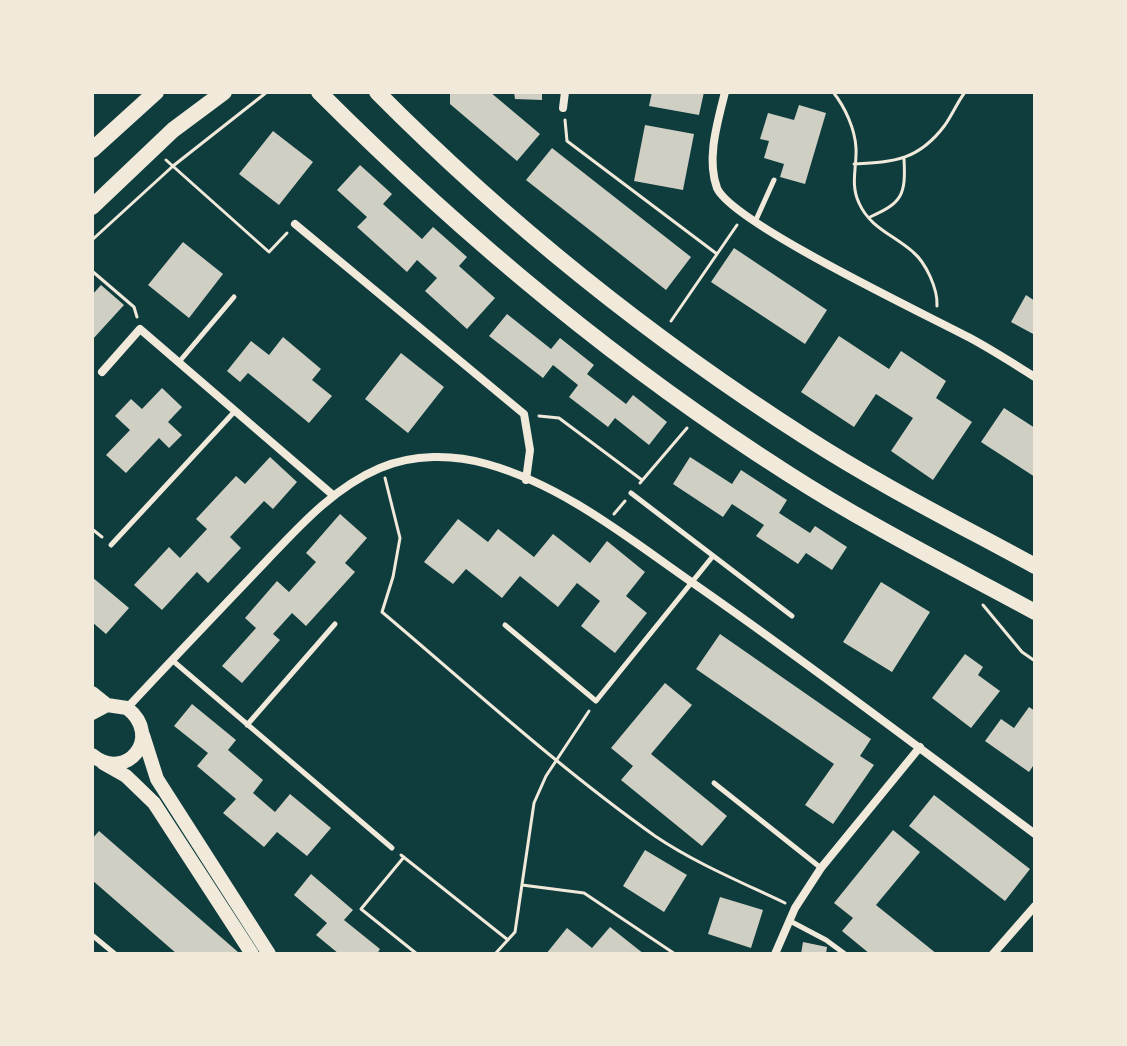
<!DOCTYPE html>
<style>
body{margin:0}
#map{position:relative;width:1127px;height:1046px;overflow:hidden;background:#0f3d3e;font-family:Rubik,sans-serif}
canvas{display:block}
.frame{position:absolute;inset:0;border:94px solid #f1e9da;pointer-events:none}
</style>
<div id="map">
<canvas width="1127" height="1046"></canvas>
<div class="frame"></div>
</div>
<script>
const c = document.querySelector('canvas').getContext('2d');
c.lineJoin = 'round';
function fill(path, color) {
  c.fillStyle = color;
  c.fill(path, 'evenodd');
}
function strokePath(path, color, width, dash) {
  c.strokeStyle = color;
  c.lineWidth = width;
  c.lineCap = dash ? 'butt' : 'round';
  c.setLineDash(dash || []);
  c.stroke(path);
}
fill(new Path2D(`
 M450 92H490L540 134 517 161 450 104Z
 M514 92H542V100L515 99Z
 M652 92H704L699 115 649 106Z
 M799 105 826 113 805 184 780 177 784 164 764 158 769 141 760 139 768 113 794 120Z
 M645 125 694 134 683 190 634 181Z
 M273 131 313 162 279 205 239 174Z
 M552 148 691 257 666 290 526 180Z
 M360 165 392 194 383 204 422 239 433 227 467 257 459 266 495 298 467 329 425 291 437 278 417 260 407 272 357 227 367 217 337 190Z
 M183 242 223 274 189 318 148 285Z
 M734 248 827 310 805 344 711 282Z
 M101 285 124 305 92 340V295Z
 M1026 295 1035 301V335L1011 322Z
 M507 314 551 349 560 338 594 365 587 374 626 404 633 395 667 422 649 445 615 418 608 427 569 397 578 385 553 365 543 378 489 336Z
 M839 336 889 369 901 351 946 381 936 398 972 422 933 480 891 451 913 418 876 394 854 427 801 392Z
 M283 337 321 369 312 380 332 396 309 423 248 373 240 382 227 371 251 341 269 355Z
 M401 353 444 387 408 433 365 399Z
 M162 388 182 407 168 422 182 435 169 448 159 438 126 473 106 455 130 430 115 416 131 399 142 409Z
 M1004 408 1035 428V477L981 442Z
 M270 457 297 482 273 509 264 501 230 537 241 548 208 583 197 572 162 610 134 585 169 547 180 558 207 529 196 519 236 476 245 484Z
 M690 457 732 484 741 470 787 500 779 513 810 533 815 526 847 547 832 570 806 553 798 564 756 536 764 525 732 504 723 517 673 484Z
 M340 514 367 538 345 563 355 572 306 626 292 613 273 634 280 640 242 683 222 666 256 628 245 618 277 581 289 592 316 562 306 553Z
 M458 519 488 542 498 529 534 557 553 534 590 563 607 541 645 572 626 596 647 613 615 653 581 626 600 601 577 583 558 607 520 576 502 598 466 569 453 584 424 562Z
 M92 577 129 608 106 634 92 622Z
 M881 582 930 612 892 672 843 642Z
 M720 634 871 739 860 756 874 765 833 824 805 805 834 764 696 669Z
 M965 654 983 667 978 675 1000 691 971 728 932 698Z
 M665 683 692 705 651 754 727 816 702 846 621 780 633 766 611 748Z
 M192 704 236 740 228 750 263 780 253 793 275 812 290 794 331 828 307 856 277 832 264 847 223 813 236 799 197 766 208 753 174 726Z
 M1029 707 1035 711V763L1029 772 985 741 1001 719 1014 728Z
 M934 795 1030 869 1005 901 909 826Z
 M893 830 920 852 876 905 937 954H870L842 931 853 918 834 903Z
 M99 831 238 952 236 954H177L92 880V839Z
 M645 850 687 875 664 912 623 886Z
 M311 874 353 910 344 920 380 949 377 954H339L316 935 327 923 294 895Z
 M720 897 763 910 751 948 708 934Z
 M610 927 644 954H546L567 928 592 948Z
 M803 942 827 947 826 954H801Z`), '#cfcfc3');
strokePath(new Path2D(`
 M833 92C845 107 855 129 856 148 857 167 850 184 859 203 870 228 894 235 913 252 926 263 938 289 937 306
 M565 120 567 141 717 254
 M166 160 269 252 287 233
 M854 164C895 162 919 160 945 125 952 115 957 103 965 92
 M870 217C902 203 906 195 904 159
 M92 240 173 166 267 92
 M92 271 134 307 137 317
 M671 321 737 225
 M539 416 559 418 642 480
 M385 478 400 538 393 577 382 612C472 688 559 768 655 836 695 863 741 882 785 903
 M640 483 687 428
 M614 514 625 501
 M92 529 102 537
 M983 605 1022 652 1035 661
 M401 855 508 940
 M404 857 361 909 417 954
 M522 885 584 893 675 954
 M495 954 515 932 534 803 546 776 589 711`), '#f1e9da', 3);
strokePath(new Path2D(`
 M755 222 774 180
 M179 362 234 297
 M631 493 792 616
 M111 545 235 411
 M505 625 596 701 713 556
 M172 660 392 848
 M247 725 335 624
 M714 783 821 868
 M790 921 826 940 845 954
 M92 935 115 954`), '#f1e9da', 5);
strokePath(new Path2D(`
 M725 92C718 121 706 158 717 188 732 223 929 316 972 339 994 351 1014 364 1035 377
 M563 108 565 92
 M295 224 524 414 530 450 526 480
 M102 372 140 329 334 496
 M127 708C169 663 210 620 252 576 291 536 328 490 380 468 413 454 453 454 487 464 562 485 627 537 690 581 807 662 920 749 1035 834
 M775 954 795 908 821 868 920 747
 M993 954 1035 906`), '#f1e9da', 8);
strokePath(new Path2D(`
 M92 693 107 705
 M92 713 107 705 127 708C164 737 126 783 92 755
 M143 735 157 779 269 954
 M103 763 126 776 154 803 252 954`), '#f1e9da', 14);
strokePath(new Path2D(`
 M319 92C462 235 616 364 787 473 866 524 952 567 1035 612
 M377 92C507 223 652 339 807 438 880 485 958 524 1035 566
 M92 150 156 92
 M92 207 173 130 224 92`), '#f1e9da', 16);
</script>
